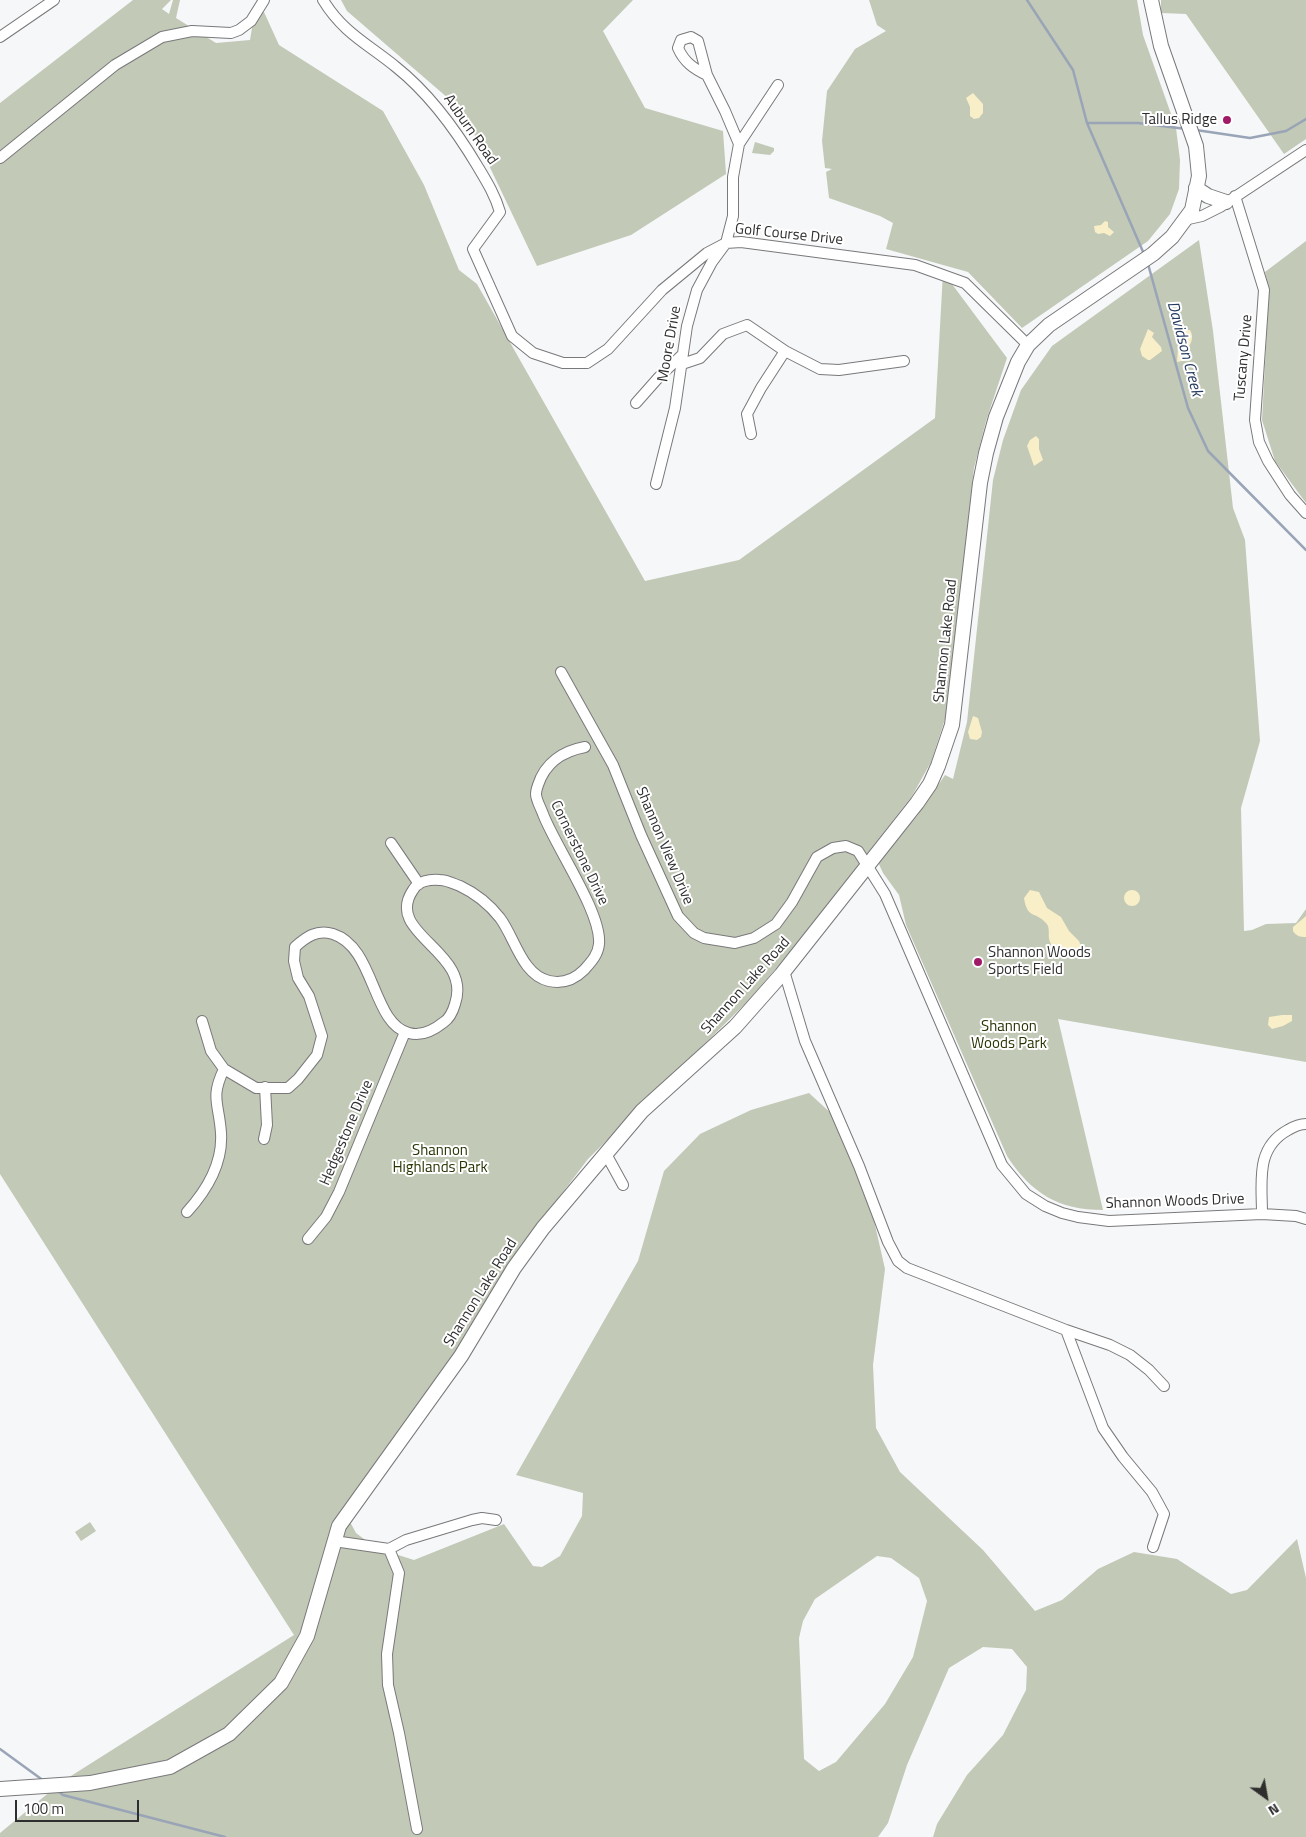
<!DOCTYPE html>
<style>
body{margin:0}
#map{position:relative;width:1306px;height:1837px;overflow:hidden;background:#f6f7f9;font-family:"Titillium Web",sans-serif}
canvas{display:block}
.north{position:absolute;left:1241px;top:1772px;width:50px;height:50px;-webkit-text-stroke:4px #fff;paint-order:stroke;rotate:148deg;font-size:14px;font-weight:700;line-height:20px;text-align:center;color:#2e2e2f}
.north::after{content:'';display:block;margin:auto;width:18px;height:22px;background:#2e2e2f;clip-path:polygon(50% 0,100% 100%,50% 72%,0 100%)}
.scale{position:absolute;left:15px;top:1800px;width:124px;height:22px;box-sizing:border-box;border:2px solid #2e2e2f;border-top:0;padding-left:6px;font-size:15px;line-height:18px;white-space:nowrap;color:#2e2e2f;-webkit-text-stroke:4px #fff;paint-order:stroke}
</style>
<div id="map">
<canvas width="1306" height="1837"></canvas>
<div class="north">N</div>
<div class="scale">100 m</div>
</div>
<script>
const c = document.querySelector('canvas').getContext('2d');
c.lineJoin = 'round';
function fill(path, color) {
  c.fillStyle = color;
  c.fill(path, 'evenodd');
}
function strokePath(path, color, width, dash) {
  c.strokeStyle = color;
  c.lineWidth = width;
  c.lineCap = dash ? 'butt' : 'round';
  c.setLineDash(dash || []);
  c.stroke(path);
}
function write(font, color, halo, rows, align = 'center') {
  c.font = font + ' "Titillium Web",sans-serif';
  c.lineWidth = 4;
  c.setLineDash([]);
  c.textBaseline = 'middle';
  c.strokeStyle = halo;
  c.fillStyle = color;
  for (const [text, x, y, turn = 0] of rows) {
    c.save();
    c.translate(x, y);
    c.rotate((+turn || 0) * Math.PI / 180);
    c.textAlign = isNaN(turn) ? turn : align;
    if (halo) c.strokeText(text, 0, 0);
    c.fillText(text, 0, 0);
    c.restore();
  }
}
fill(new Path2D(`
 M133 0H171L162 9 169 14 173 0H180L176 18 216 43 250 40 254 16 264 12 279 45 383 111 424 185 459 270 477 284 645 581 739 560 935 418 943 272 1007 358 986 421 974 468 946 716 931 762 912 796 795 946 747 1002 588 1159 509 1263 441 1375 373 1466 348 1518 356 1533 376 1548 414 1560 504 1524 533 1566 542 1567 560 1556 582 1516 583 1493 516 1475 638 1261 664 1171 700 1134 751 1110 809 1093 847 1128 865 1181 885 1269 873 1365 876 1428 900 1472 983 1550 1035 1611 1062 1600 1098 1569 1134 1552 1177 1559 1231 1594 1247 1590 1297 1539 1306 1578V1837H933L937 1824 967 1775 1003 1735 1026 1690 1027 1667 1012 1649 983 1647 949 1668 907 1765 888 1823 878 1837H0V1833L63 1781 294 1635 0 1174V103ZM877 1556 891 1558 919 1578 927 1601 913 1657 885 1704 836 1762 819 1771 804 1759 799 1638 803 1621 815 1599Z
 M341 0H633L603 31 645 108 723 131 726 174 631 235 537 266 463 111 347 11Z
 M869 0H1137L1143 35 1176 128 1180 160 1179 189 1170 214 1148 241 1022 328 968 272 886 249 893 223 880 216 829 198 826 172 832 169 825 168 822 141 827 91 855 49 886 31 877 25Z
 M1161 0H1306V139L1284 154 1186 14 1161 13Z
 M755 142 774 148V151L770 155 752 153Z
 M1199 240 1213 331 1233 508 1245 540 1260 741 1241 808 1244 931 1252 930 1266 924 1296 923 1306 909V1062L1058 1019 1103 1210C1058 1210 1031 1193 1007 1156L906 925 899 895 883 873 878 862 917 816 945 775 953 779 967 722 993 480 1003 440 1021 390 1052 346Z
 M1306 241V503L1275 461 1262 420 1269 291 1265 272Z
 M90 1522 96 1531 81 1541 75 1532Z`), '#c2c9b7');
fill(new Path2D(`
 M973 93 983 104V113L979 118 974 119 970 116V107L966 98Z
 M1105 221 1108 222V227L1114 232 1110 236 1104 233 1098 234 1095 232 1094 226 1101 225Z
 M1148 329 1154 333 1152 337 1161 347 1162 351 1150 360H1148L1142 356 1140 349Z
 M1184 330H1190C1197 342 1184 350 1182 361L1177 362 1178 347Z
 M1036 436 1039 439V449L1043 460 1034 466 1027 446 1030 440Z
 M973 716 978 718 982 732 981 737 977 740 970 739 968 732Z
 M1030 890 1039 892 1047 908 1061 917 1069 931 1079 941 1081 946C1079 951 1078 952 1073 954 1065 957 1053 950 1050 942 1047 936 1051 928 1046 923 1035 911 1027 919 1024 898Z
 M1124 898a8 8 0 1 1 16 0a8 8 0 1 1-16 0Z
 M1306 916V937C1300 937 1296 936 1293 931V927Z
 M1282 1015H1292V1021L1283 1026 1272 1029 1268 1025 1269 1017Z`), '#f8eec8');
strokePath(new Path2D(`
 M1027 0 1073 70 1087 123 1144 254
 M1087 123H1138L1186 129
 M1196 130 1250 138 1286 131 1306 119
 M1148 264 1188 408 1208 451 1306 550
 M0 1749 44 1781
 M58 1791 63 1795 225 1837`), '#99a4b7', 2.5);
const minor = new Path2D(`
 M323 0C343 33 368 44 396 67 430 94 456 130 478 167 487 182 495 195 500 212L473 249 512 336 533 353 563 363H587L608 349 662 290 707 253 726 243 741 242 915 265 965 283 1028 345
 M0 37 54 0
 M739 144 778 85
 M0 158 115 65 162 37 192 31 231 33 239 30 251 21 264 0
 M1235 196 1264 290 1255 420 1259 442 1268 461 1290 495 1306 513
 M1184 220 1202 216 1220 207 1306 150
 M682 364 700 358 723 334 747 325 785 351 820 369 839 370 904 361
 M636 403 659 377 683 354
 M751 434 747 414 761 388 785 351
 M656 484 675 408 687 326 697 290 712 262 726 243 733 216V177L739 144 725 111 707 75 698 41 691 37 681 40 678 48C684 62 694 69 707 75
 M561 672 613 765 641 835 678 916 694 933 704 938 735 943 754 938 776 924 792 902 817 857 833 848 846 846 858 851 885 894 1002 1165 1026 1194 1045 1206 1062 1213 1078 1217 1109 1221 1262 1214 1296 1216 1306 1219
 M391 843 419 884
 M784 971 805 1041 859 1166 888 1242 898 1261 907 1268 1066 1330 1110 1345 1130 1355 1149 1370 1164 1386
 M202 1021 211 1051 224 1069 256 1088H288L298 1079 317 1055 322 1036 309 996 298 978 294 961 295 947C306 937 317 929 333 934 375 947 372 1024 409 1033 422 1037 434 1030 444 1022 450 1018 453 1011 455 1004 473 951 383 934 413 890 418 881 430 879 440 880 447 880 454 884 460 886 477 894 489 904 500 918 515 938 522 975 549 981 563 984 574 980 584 970 591 962 598 955 599 944 602 913 555 846 543 814 541 808 536 800 536 794 536 791 537 788 538 785 545 763 563 751 585 747
 M264 1139 267 1125 265 1087
 M606 1154 623 1185
 M187 1212C207 1190 223 1164 221 1133 219 1103 210 1098 224 1069
 M1262 1214C1262 1182 1255 1148 1288 1130 1293 1127 1299 1124 1306 1124
 M308 1239 326 1217 339 1192 405 1032
 M1066 1330 1103 1428 1123 1457 1152 1492 1164 1514 1153 1547
 M334 1541 389 1549 406 1540 472 1520 482 1518 496 1520
 M389 1549 399 1573 387 1654 388 1685 399 1733 417 1829`);
const major = new Path2D(`
 M1196 188 1208 196 1226 202
 M0 1789 90 1783 170 1767 229 1734 281 1683 307 1636 339 1526 461 1356 514 1268 543 1228 642 1111 735 1027 781 975 917 803 930 784 938 766 952 725 980 483 986 453 996 417 1018 362 1028 345 1049 325 1153 254 1172 237 1192 210 1199 176 1196 146 1161 46 1151 0`);
strokePath(minor, '#79797b', 12);
strokePath(major, '#79797b', 16);
strokePath(minor, '#fff', 10);
strokePath(major, '#fff', 14);
for (const [x, y, r, color] of [
 [1227,120,5,"#a01a68"],
 [978,962,5,"#a01a68"]
]) {
  const dot = new Path2D();
  dot.arc(x, y, r, 0, 2 * Math.PI);
  c.fillStyle = color;
  c.fill(dot);
  strokePath(dot, '#fff', 2);
}
write('15px', '#2e2e2f', '#fff', [
 ["Tallus Ridge",1217,120],
 ["Shannon Woods",988,953,"left"],
 ["Sports Field",988,970,"left"]
], 'right');
write('15px', '#2e2e2f', '#fff', [
 ["Auburn Road",470,130,55],
 ["Golf Course Drive",789,235,6],
 ["Moore Drive",670,344,-80],
 ["Tuscany Drive",1244,358,-85],
 ["Shannon Lake Road",946,641,-84],
 ["Shannon View Drive",664,846,67],
 ["Cornerstone Drive",579,853,64],
 ["Shannon Lake Road",746,986,-48],
 ["Hedgestone Drive",347,1133,-67],
 ["Shannon Woods Drive",1175,1202,-2],
 ["Shannon Lake Road",481,1293,-58]
]);
write('15px', '#283505', '#fff', [
 ["Shannon",1009,1027],
 ["Woods Park",1009,1044],
 ["Shannon",440,1151],
 ["Highlands Park",440,1168]
]);
write('italic 16px', '#263b60', '#fff', [
 ["Davidson Creek",1184,349,75]
]);
</script>
